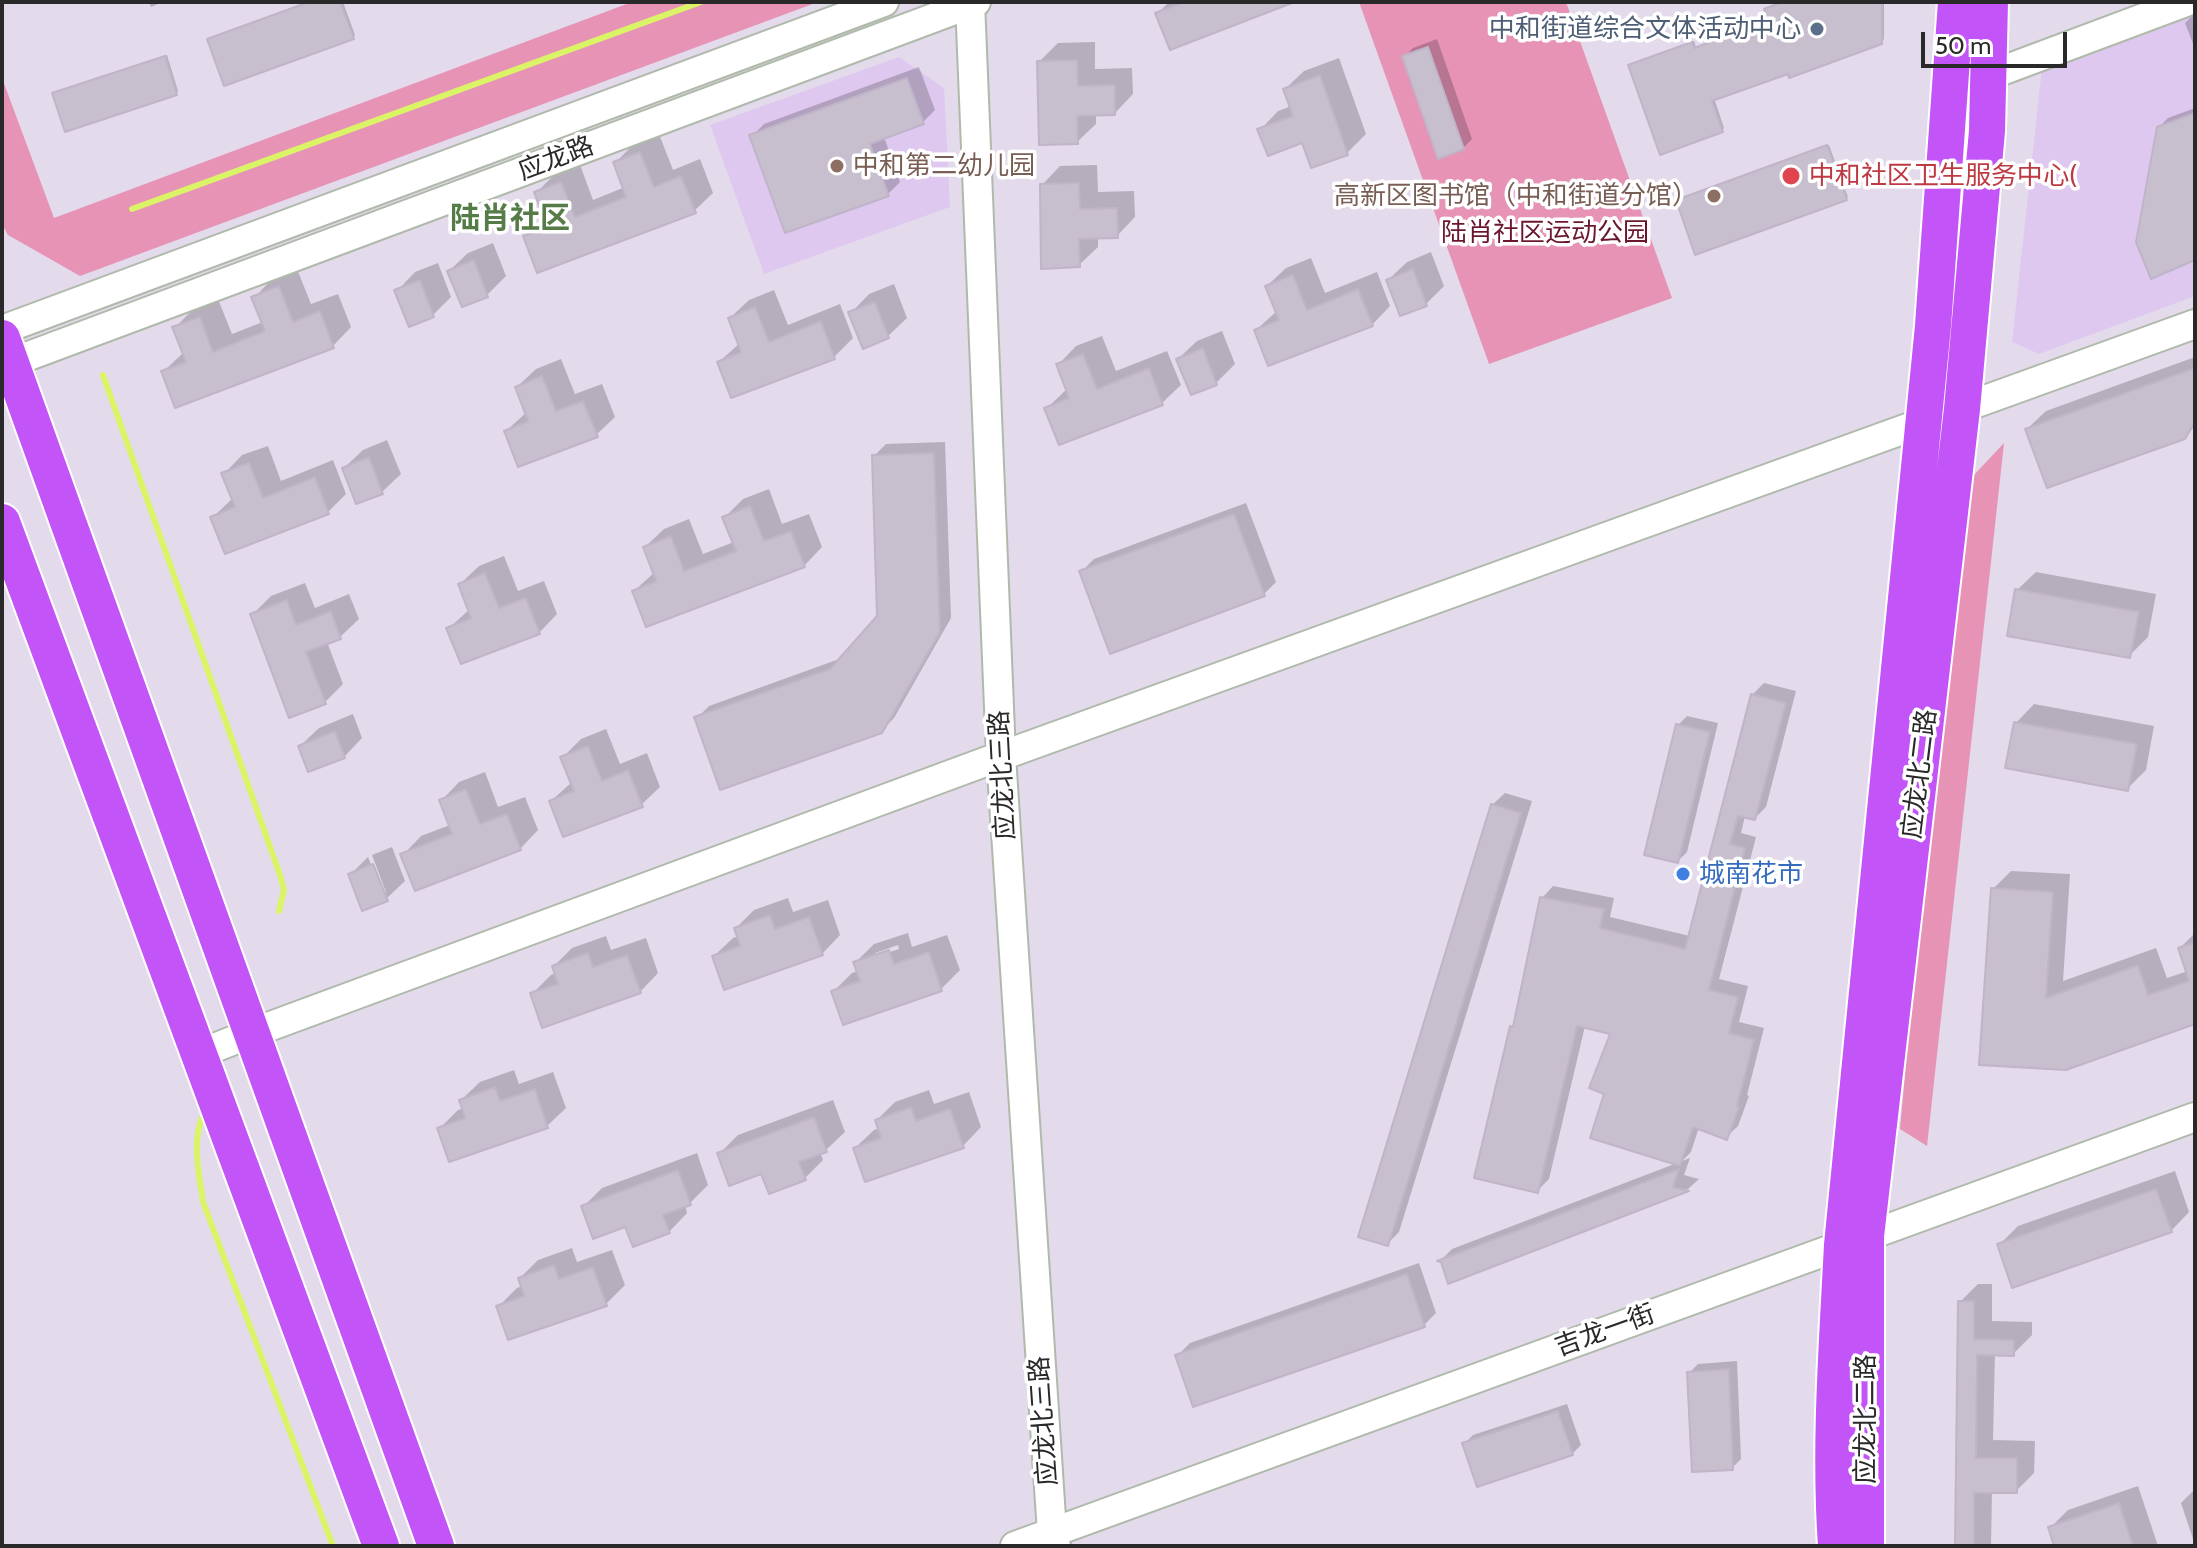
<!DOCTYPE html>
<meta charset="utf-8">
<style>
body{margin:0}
#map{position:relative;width:2197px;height:1548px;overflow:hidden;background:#e3daec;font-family:Cabin,sans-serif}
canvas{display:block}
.frame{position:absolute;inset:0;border:4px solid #292929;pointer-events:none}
.scale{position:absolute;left:1921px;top:32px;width:146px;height:36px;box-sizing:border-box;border:4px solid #292929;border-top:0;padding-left:10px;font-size:24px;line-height:28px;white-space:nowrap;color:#292929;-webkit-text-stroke:6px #fff;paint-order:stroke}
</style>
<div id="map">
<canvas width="2197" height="1548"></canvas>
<div class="frame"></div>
<div class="scale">50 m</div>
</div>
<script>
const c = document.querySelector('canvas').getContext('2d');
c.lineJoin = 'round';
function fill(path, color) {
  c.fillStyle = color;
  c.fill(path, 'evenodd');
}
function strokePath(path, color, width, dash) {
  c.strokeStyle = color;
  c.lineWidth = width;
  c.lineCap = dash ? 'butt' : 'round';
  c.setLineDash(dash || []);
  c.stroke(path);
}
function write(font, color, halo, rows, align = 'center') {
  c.font = font + ' Cabin,"Noto Sans SC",sans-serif';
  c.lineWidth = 7;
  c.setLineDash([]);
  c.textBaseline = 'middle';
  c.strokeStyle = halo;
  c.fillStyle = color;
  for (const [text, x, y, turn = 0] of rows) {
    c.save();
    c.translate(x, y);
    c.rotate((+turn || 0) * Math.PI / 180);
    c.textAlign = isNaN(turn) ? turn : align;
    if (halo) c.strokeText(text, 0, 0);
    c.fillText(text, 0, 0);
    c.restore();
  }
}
fill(new Path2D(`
 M2195 13V296L2039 354 2012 342 2042 68Z
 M899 57 944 88 950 207 764 274 710 125Z`), '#dfc8ef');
fill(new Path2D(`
 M632 2H818L80 276 8 235 2 224V78L54 218Z
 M1359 2H1566L1672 298 1489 364Z
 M2004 443 1927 1146 1900 1129 1959 491Z`), '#e693b6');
fill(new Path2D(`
 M149 2H163L151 7Z
 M309 2H343L355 35 353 37 209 40Z
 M1169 2H1279L1157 14Z
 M1782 2H1884V39L1881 42 1789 71 1714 98 1724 128 1722 131 1630 65 1694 41 1696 47 1770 20 1766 9Z
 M2194 14H2195V49L2185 23Z
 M1437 39 1472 139 1463 148 1404 57 1413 48Z
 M1095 42V69L1132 68 1133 94 1115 113H1096V124L1077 142 1039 62 1058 43Z
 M167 55 178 91 176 94H54Z
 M1339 58 1366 134 1347 153 1313 166 1304 141 1260 130 1278 111 1292 106 1285 89 1304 71Z
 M919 67 935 110 923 122 884 137 900 182 888 194 752 136 764 124Z
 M2195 108V258L2158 128 2168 118Z
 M659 134 673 170 700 159 713 193 694 211 525 237 546 217 536 193 555 174 580 165 593 200 625 187 615 163 634 144Z
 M1829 145 1848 197 1845 199 1678 200Z
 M1097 165 1098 192 1134 191 1135 217 1117 236H1098V247L1079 265 1042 185 1060 166Z
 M493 243 506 276 487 295 449 271 468 253Z
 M1431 252 1444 286 1426 304 1388 280 1407 262Z
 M1311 258 1325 293 1377 272 1390 306 1372 325 1256 330 1277 311 1267 286 1286 268Z
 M438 263 451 297 433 315 397 291 415 272Z
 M297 269 311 304 338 294 351 327 333 346 163 372 184 352 175 328 193 309 218 299 232 334 263 322 254 298 272 279Z
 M894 284 907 318 888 336 851 313 869 294Z
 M774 290 788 325 840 304 853 338 834 357 732 396 719 362 740 343 730 318 749 300Z
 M1222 331 1235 364 1216 383 1192 392 1178 359 1197 341Z
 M1102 336 1116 371 1167 351 1181 385 1162 403 1047 408 1067 389 1058 365 1076 346Z
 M2195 357V426L2184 437 2027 429 2046 411Z
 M561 359 575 394 602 384 615 417 596 435 506 431 527 412 517 387 536 369Z
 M387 440 401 474 382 492 344 468 363 450Z
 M945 442 951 618 894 718 881 731 697 718 709 706 842 658 879 616 874 456 886 444Z
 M268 446 281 481 333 460 346 494 328 512 212 518 233 498 224 474 242 455Z
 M769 489 782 524 809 514 822 547 804 566 634 591 655 572 645 547 664 529 689 519 703 554 734 542 725 517 743 499Z
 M1246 503 1276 582 1263 595 1081 572 1094 559Z
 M504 556 518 591 544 581 557 614 539 633 449 628 470 609 460 584 479 566Z
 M2036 572 2156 594 2148 637 2129 656 2017 590Z
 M305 583 315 608 349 594 359 619 340 637 327 642 343 684 324 703 252 615 271 596Z
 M1764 683 1796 691 1766 807 1755 818 1745 816 1741 833 1756 837 1719 979 1748 986 1739 1022 1764 1028 1747 1095 1749 1096 1738 1126 1726 1137 1699 1127 1691 1152 1682 1161 1690 1158 1684 1175 1699 1179 1688 1189 1449 1281 1441 1260 1452 1249 1677 1163 1607 1092 1612 1033 1585 1026 1549 1179 1537 1191 1512 1027 1516 1023 1542 898 1553 886 1614 898 1610 917 1690 936 1752 695Z
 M2034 704 2154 726 2146 770 2128 788 2016 723Z
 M353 714 362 738 344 757 300 746 319 728Z
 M1687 716 1718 723 1687 852 1678 861V725Z
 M606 729 620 764 647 753 660 787 641 805 551 801 572 782 563 757 581 739Z
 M485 772 498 807 525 797 538 830 520 849 403 855 421 836 450 825 441 801 459 782Z
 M1505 793 1532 801 1399 1232 1387 1244 1492 805Z
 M392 847 405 881 386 899 350 875 368 857 382 892H386L372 855Z
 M2011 871 2070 874 2063 981 2156 948 2167 978 2188 971 2180 948 2195 933V1022L2065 1068 1993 889Z
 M788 898 793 912 828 900 840 935 822 954 714 956 733 938 739 936 736 928 754 910Z
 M908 933 912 947 947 935 960 970 941 989 844 1023 834 991 852 973 858 971 855 963 874 944ZM898 945 899 949 875 957V953Z
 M606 936 611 950 646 938 658 973 640 992 532 994 551 975 557 973 554 966 572 948Z
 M514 1070 519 1084 553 1072 566 1108 547 1126 440 1128 458 1110 464 1108 461 1100 480 1082Z
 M929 1090 934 1104 969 1092 981 1127 963 1146 855 1148 874 1130 880 1128 877 1120 895 1102Z
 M833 1100 845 1132 826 1150 820 1152 823 1160 805 1178 762 1171 719 1154 738 1135Z
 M697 1153 708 1185 690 1203 685 1205 687 1213 669 1232 627 1224 583 1207 602 1188Z
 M2175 1171 2189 1212 2171 1231 1999 1245 2018 1226Z
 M572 1248 577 1262 612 1250 625 1285 606 1304 498 1307 517 1288 523 1286 520 1278 538 1260Z
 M1419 1263 1436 1313 1424 1325 1178 1355 1190 1343Z
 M1978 1284H1992V1321L2032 1322V1335L2013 1354 1995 1353 1993 1440 2035 1441 2034 1473 2016 1491H1992L1991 1546H1957L1960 1302Z
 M1737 1361 1741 1459 1732 1468 1689 1373 1698 1364Z
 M1567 1404 1581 1445 1572 1454 1464 1444 1473 1435Z
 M2138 1486 2158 1546H2056L2050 1528 2068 1510Z
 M2195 1489V1545L2181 1503Z`), '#0003');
strokePath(new Path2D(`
 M132 209 701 2
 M103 375 280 875 284 890 279 911
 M202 1117C192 1144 199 1174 203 1202L333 1546`), '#dbf467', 6);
const building = new Path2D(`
 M309 2H340L354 39 224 86 207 39Z
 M1184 2H1291L1292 3 1170 50 1155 13Z
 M1782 2H1882V44L1789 78 1788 74 1712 101 1723 132 1660 155 1628 65 1692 42 1694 48 1768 21 1764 9Z
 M1428 47 1464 149 1438 159 1402 56Z
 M165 56 177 95 65 132 52 93Z
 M1077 60 1078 86 1115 85V115L1077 116 1078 144 1039 145 1037 61Z
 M1320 75 1348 155 1311 168 1302 143 1268 156 1257 129 1293 116 1283 89Z
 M907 78 924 124 870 144 889 196 785 233 749 135Z
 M2195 113V260L2151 279 2136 242 2157 127Z
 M1827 145 1847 200 1695 255 1676 200Z
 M640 152 654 187 681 176 696 213 537 273 523 236 547 227 534 192 561 182 575 217 626 197 613 162Z
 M1079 183 1080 209 1117 208 1118 238 1079 239 1080 267 1041 269 1040 184Z
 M474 260 488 297 462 307 447 271Z
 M1413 269 1427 306 1400 316 1386 280Z
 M1293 275 1307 310 1358 289 1373 326 1268 366 1254 330 1279 320 1265 286Z
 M420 280 434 317 409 327 394 290Z
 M279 286 293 322 320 311 334 348 175 408 161 371 186 362 172 327 200 317 213 352 265 331 251 297Z
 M875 302 889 338 863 349 848 312Z
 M755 307 769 342 821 321 835 359 731 398 717 362 741 352 728 318Z
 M1203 348 1217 385 1191 395 1176 359Z
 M1083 354 1097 389 1149 368 1163 405 1059 445 1044 408 1069 398 1056 364Z
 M2195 368V422L2185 439 2047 488 2025 429Z
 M542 376 556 411 583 401 598 437 518 467 504 431 528 421 515 387Z
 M934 453 940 632 882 733 720 790 694 717 830 669 877 616 872 455Z
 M369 457 383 494 356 504 342 468Z
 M249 463 263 498 315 477 329 514 225 554 210 517 235 507 221 473Z
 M750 506 764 541 791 531 805 567 646 627 632 591 656 581 643 547 671 536 684 571 736 551 722 517Z
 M1234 514 1265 596 1110 654 1079 571Z
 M485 573 499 608 526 598 540 634 461 664 446 628 471 618 458 584Z
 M2015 589 2139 612 2130 658 2007 636Z
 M287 600 296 625 331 611 341 639 306 652 326 704 289 718 250 614Z
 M1751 694 1786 703 1755 820 1738 816 1730 844 1745 848 1709 990 1738 997 1729 1033 1754 1040 1737 1106 1739 1107 1727 1140 1693 1127 1680 1166 1590 1138 1604 1094 1589 1088 1610 1034 1577 1026 1538 1193 1474 1178 1510 1026 1513 1027 1540 897 1604 909 1600 928 1685 949Z
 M2014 722 2137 744 2128 791 2005 768Z
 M1676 724 1710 732 1678 863 1644 855Z
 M335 731 345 758 308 772 298 746Z
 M588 746 602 781 628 770 643 807 563 837 549 801 574 791 560 757Z
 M466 789 480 824 507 814 521 850 415 891 400 854 452 834 439 800Z
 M1491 804 1521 813 1388 1246 1358 1237Z
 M373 864 388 901 362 911 348 874Z
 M1991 888 2053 892 2046 998 2138 965 2148 995 2189 981 2178 948 2195 942V1024L2066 1070 1979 1065Z
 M770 915 775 929 809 917 823 955 724 990 712 956 740 946 734 928Z
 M889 950 894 964 929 952 942 991 843 1025 831 991 860 981 853 962Z
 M588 953 593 967 627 955 641 993 542 1028 530 993 558 984 552 966Z
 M495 1087 500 1101 535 1089 548 1128 449 1162 437 1128 465 1118 459 1100Z
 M911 1107 916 1121 950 1109 964 1148 865 1182 853 1148 881 1138 875 1120Z
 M814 1117 827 1152 799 1162 806 1180 769 1194 761 1174 729 1186 717 1153Z
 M1679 1169 1673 1187 1689 1191 1448 1284 1441 1262 1437 1261Z
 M678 1170 691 1205 663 1215 670 1233 633 1247 625 1227 593 1239 581 1206Z
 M2156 1189 2172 1232 2012 1288 1997 1244Z
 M554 1265 559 1279 593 1267 607 1306 508 1340 496 1306 524 1296 518 1278Z
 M1407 1274 1425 1327 1193 1407 1175 1355Z
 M1958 1301H1974V1339L2014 1340V1356L1977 1355 1976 1458H2017V1493H1974V1546H1955Z
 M1729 1369 1733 1470 1692 1472 1687 1372Z
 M1558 1411 1573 1455 1477 1487 1462 1443Z
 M2119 1503 2133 1546H2054L2048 1527Z`);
fill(building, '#c7bfce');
strokePath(building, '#bfb4c8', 2);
const minor = new Path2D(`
 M970 2 1001 756 1052 1533 1056 1546
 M1988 76 2186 2
 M2 330 884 2
 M2 366 976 2
 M199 1054 252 1033 1001 756 2195 324
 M1015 1546 2195 1117`);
const major = new Path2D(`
 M2 338 436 1546
 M2 522 381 1546
 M1836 1546C1829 1446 1837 1345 1842 1245L1933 326 1956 2
 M1866 1546V1236L1962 409 1987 131 1990 2`);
strokePath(minor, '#afbaaa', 32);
strokePath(major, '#fff', 40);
strokePath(minor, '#fff', 28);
strokePath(major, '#c354f7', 36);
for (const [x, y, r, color] of [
 [1817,29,8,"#5c6f8a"],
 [837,166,8,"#8d6e63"],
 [1791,176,10,"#e0444e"],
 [1714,196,8,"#8d6e63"],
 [1683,874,8,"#3f7fe0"]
]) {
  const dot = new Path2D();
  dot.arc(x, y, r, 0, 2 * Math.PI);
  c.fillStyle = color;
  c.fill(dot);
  strokePath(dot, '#fff', 3);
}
write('26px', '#4e5e75', '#fff', [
 ["中和街道综合文体活动中心",1801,29]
], 'right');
write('26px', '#292929', '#fff', [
 ["应龙路",556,159,-21],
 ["应龙北二路",1920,774,-83],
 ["应龙北三路",1003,775,-93],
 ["吉龙一街",1605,1331,-20],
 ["应龙北二路",1866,1419,-90],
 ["应龙北三路",1044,1421,-94]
]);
write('26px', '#785e54', '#fff', [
 ["中和第二幼儿园",853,166],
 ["高新区图书馆（中和街道分馆）",1698,196,"right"]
], 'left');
write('26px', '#be3a42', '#fff', [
 ["中和社区卫生服务中心(",1809,176]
], 'left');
write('26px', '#69162e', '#fff', [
 ["陆肖社区运动公园",1545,233]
]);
write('26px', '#366cbe', '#fff', [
 ["城南花市",1699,874]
], 'left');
write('bold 30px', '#557c47', '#fff', [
 ["陆肖社区",510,219]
]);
</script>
